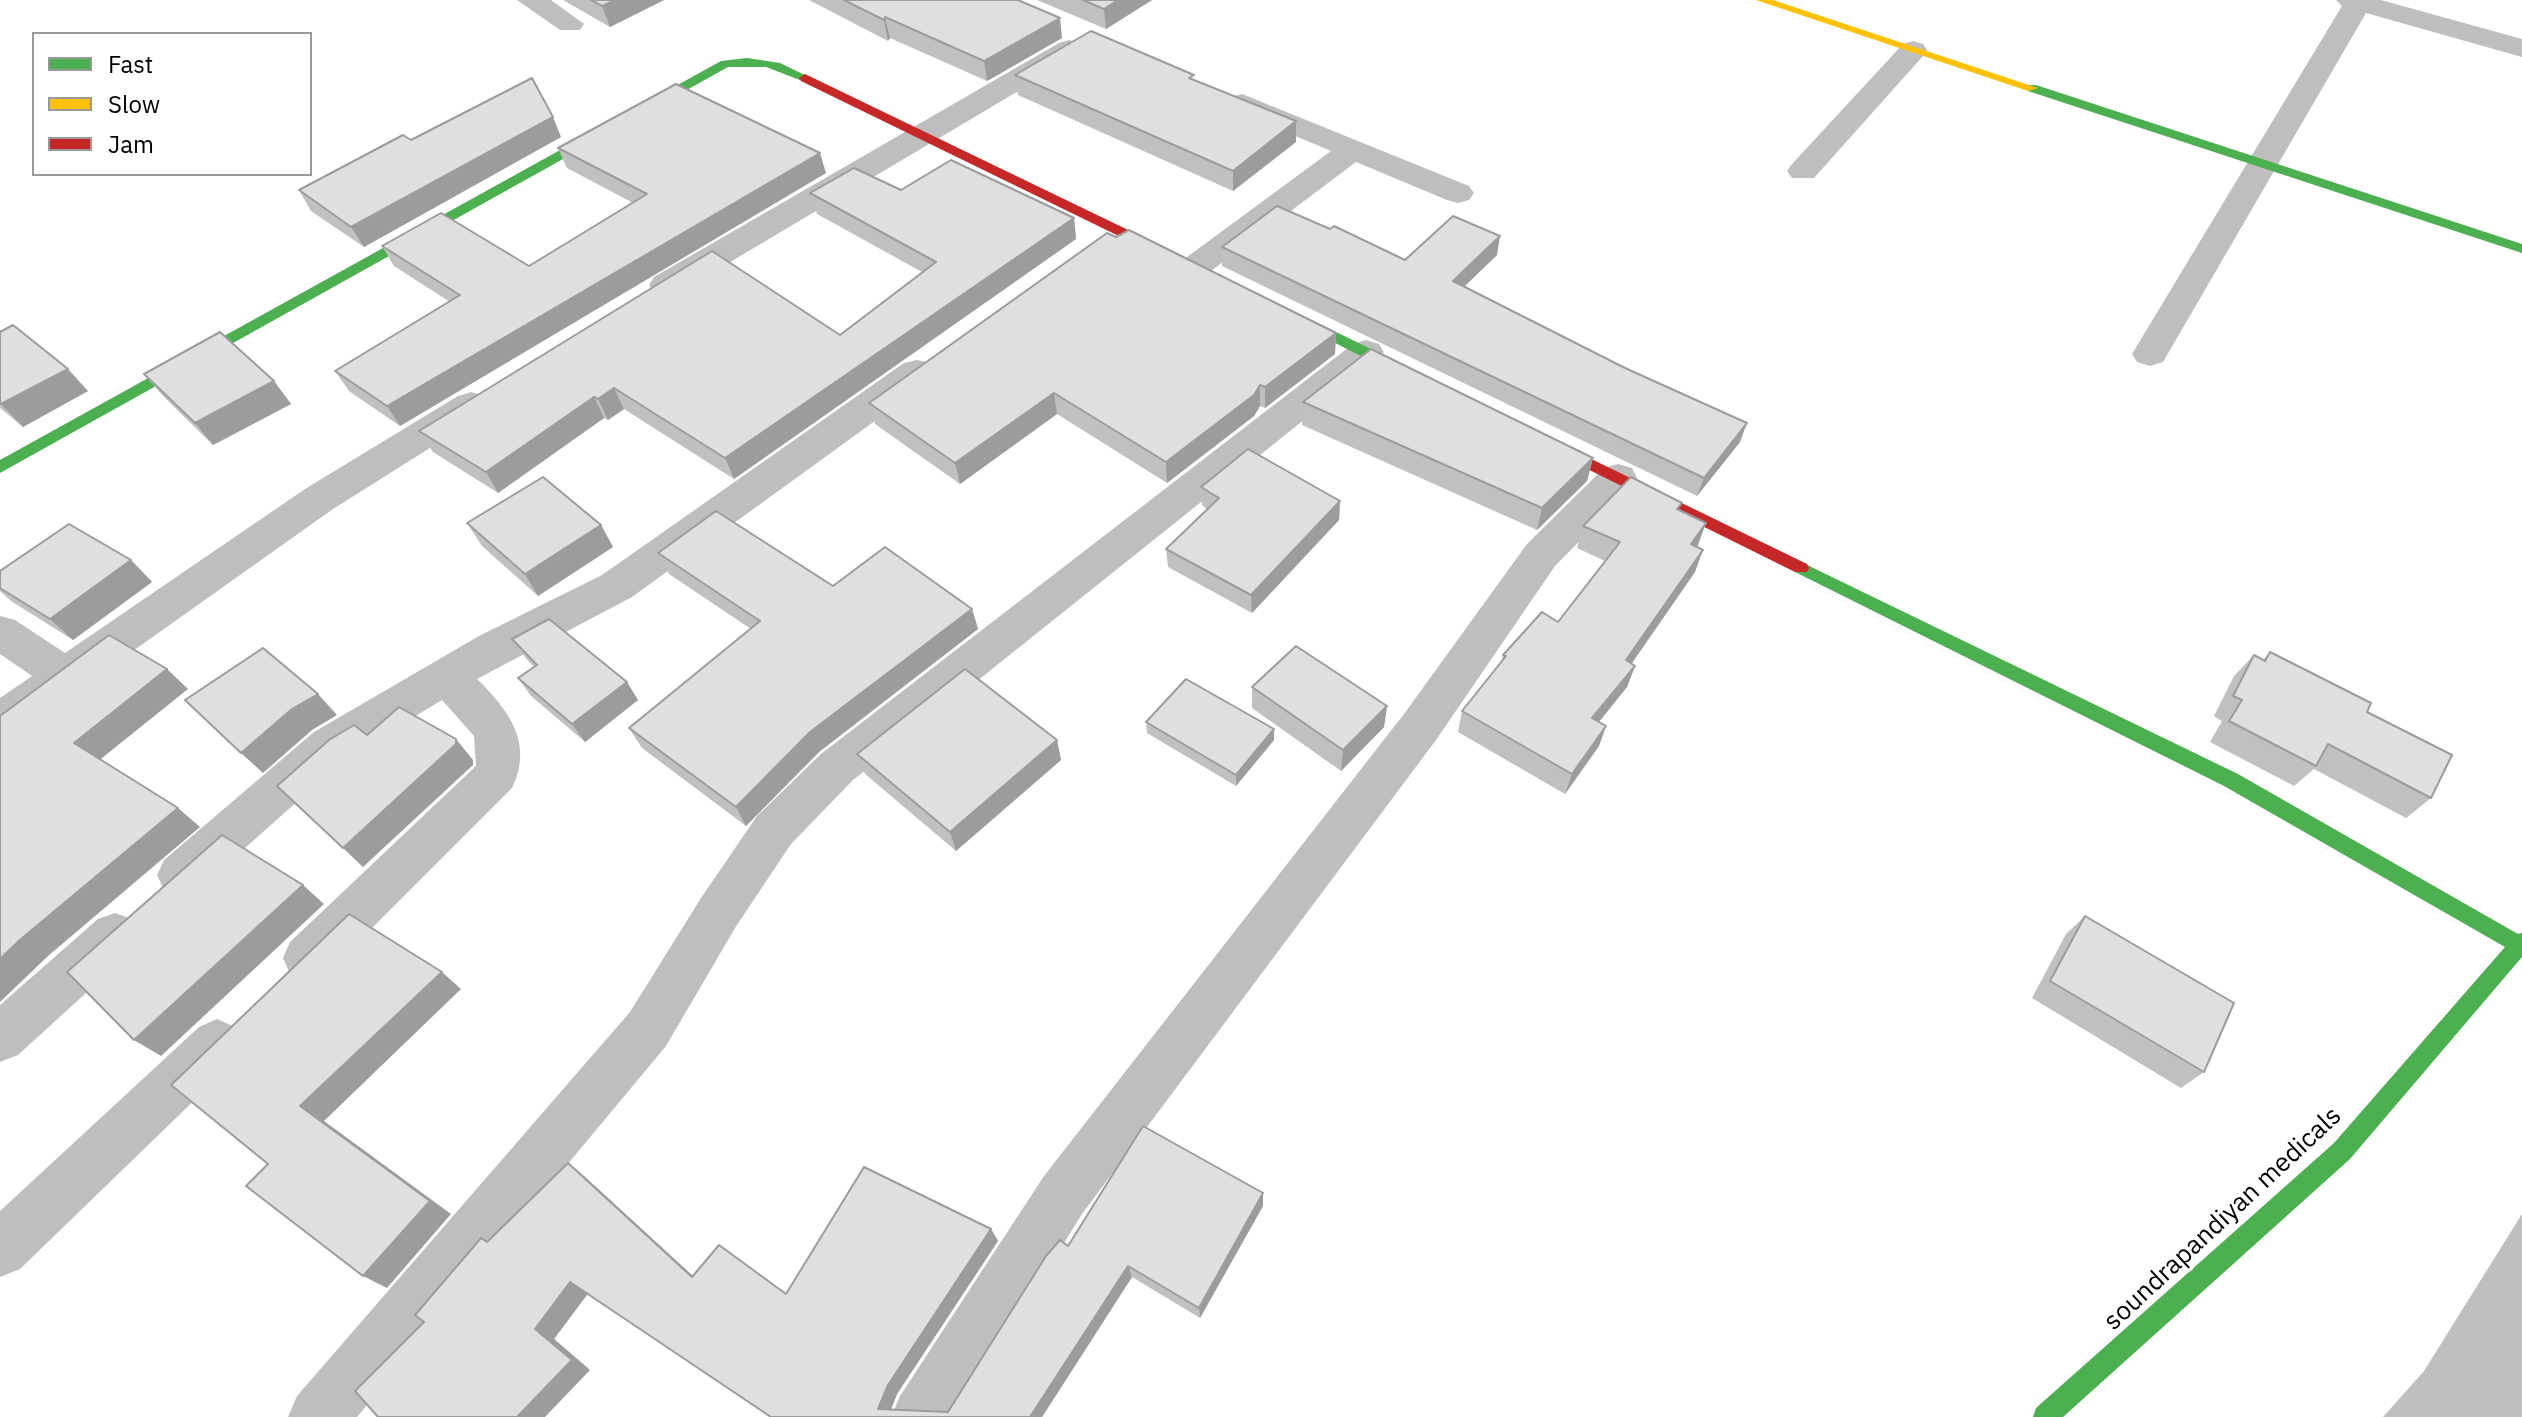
<!DOCTYPE html>
<style>
body{margin:0}
#map{position:relative;width:2522px;height:1417px;overflow:hidden;background:#fff;font-family:"IBM Plex Sans",sans-serif}
canvas{display:block}
.legend{position:absolute;left:32px;top:32px;width:280px;height:144px;box-sizing:border-box;background:#fff;border:2px solid #999;margin:0;padding:10px 14px;list-style:none;font-size:24px;color:#000}
.legend li{display:flex;align-items:center;gap:16px;height:40px}
.legend b{width:40px;border:2px solid #999}
</style>
<div id="map">
<canvas width="2522" height="1417"></canvas>
<ul class="legend">
<li><b style="height:10px;background:#4caf50"></b>Fast</li>
<li><b style="height:10px;background:#ffc107"></b>Slow</li>
<li><b style="height:10px;background:#c62828"></b>Jam</li>
</ul>
</div>
<script>
const c = document.querySelector('canvas').getContext('2d');
c.lineJoin = 'round';
function fill(path, color) {
  c.fillStyle = color;
  c.fill(path, 'evenodd');
}
function strokePath(path, color, width, dash) {
  c.strokeStyle = color;
  c.lineWidth = width;
  c.lineCap = dash ? 'butt' : 'round';
  c.setLineDash(dash || []);
  c.stroke(path);
}
function write(font, color, halo, rows, align = 'center') {
  c.font = font + ' "IBM Plex Sans",sans-serif';
  c.lineWidth = 7;
  c.setLineDash([]);
  c.textBaseline = 'middle';
  c.strokeStyle = halo;
  c.fillStyle = color;
  for (const [text, x, y, turn = 0] of rows) {
    c.save();
    c.translate(x, y);
    c.rotate((+turn || 0) * Math.PI / 180);
    c.textAlign = isNaN(turn) ? turn : align;
    if (halo) c.strokeText(text, 0, 0);
    c.fillText(text, 0, 0);
    c.restore();
  }
}
fill(new Path2D(`
 M2522 1214V1417H2383L2424 1371Z`), '#bfbfbf');
fill(new Path2D(`
 M517 0H551L584 24 580 30H560Z
 M2336 0H2381L2522 39V57L2366 13 2163 362 2150 366 2137 362 2132 354 2342 6Z
 M1069 40 1079 43 1083 49 1079 55 678 293 666 296 654 293 649 285 654 277 1059 43Z
 M1913 41 1923 44 1927 50 1923 56 1814 178H1792L1787 171 1792 164 1903 44Z
 M1242 94 1469 186 1474 193 1469 200 1458 203 1447 200 1356 162 1207 274 1195 278 1183 274 1178 267 1183 260 1331 151 1231 109 1227 103 1231 97Z
 M1366 340 1379 344 1384 352 1379 360 853 780 791 844 735 928 666 1046 357 1417H288L297 1396 630 1012 701 898 757 816 821 754 1353 344Z
 M917 360 930 363 935 372 930 381 632 597 477 679C509 710 534 744 512 788L326 974 308 981 290 974 283 958 290 942 476 766 474 736 442 700 346 758 198 890 181 896 164 890 157 875 164 860 314 732 479 636 602 575 904 363Z
 M471 392 484 396 490 405 484 414 333 509 16 734 0 739V698L32 676 0 654V616L15 620 65 653 305 489 458 396Z
 M1618 464 1632 468 1637 478 1632 488 1555 566 1436 740 1082 1214 956 1417H891L900 1396 1044 1176 1404 714 1527 544 1604 468Z
 M115 913 132 919 140 935 132 951 18 1055 0 1062V1005L98 919Z
 M217 1019 235 1027 243 1044 235 1061 20 1269 0 1277V1211L199 1027Z`), '#bebebe');
fill(new Path2D(`
 M747 58 780 63 811 78 805 82 766 67H728L0 473V460L721 61Z
 M2028 85H2036L2522 244V253L2028 91Z
 M1283 306 1424 375 1426 379 1424 383H1414L1278 314 1276 311Z
 M1801 562 2238 774 2518 934 2522 933V957L2350 1159 2063 1417H2033L2036 1408 2334 1143 2505 947 2224 786 1795 572 1793 568 1795 564Z`), '#4caf50');
fill(new Path2D(`
 M1756 0H1773L2038 88 2028 91Z`), '#ffc107');
fill(new Path2D(`
 M805 74 1180 255 1182 258 1175 262 1170 261 801 81 799 78Z
 M1538 433 1807 564 1809 568 1807 572H1795L1533 442 1530 438 1533 434Z`), '#c62828');
fill(new Path2D(`
 M563 0H664L610 27Z
 M809 0H1018L1062 38 987 81 890 38 888 41Z
 M1037 0H1152L1106 29Z
 M1015 75 1296 142 1233 191 1018 95Z
 M561 137 364 247 311 211 299 190 411 140Z
 M558 148 826 173 400 426 349 391 335 371 450 302 394 266 382 246 529 266 633 203 567 168Z
 M901 190 1074 218 1076 239 734 479 624 409 608 420 604 418 498 493 433 452 419 431 840 335 922 272 817 214 810 193Z
 M1222 247 1405 260 1497 255 1464 287 1740 442 1697 496 1222 266Z
 M0 332 88 391 23 427 0 408Z
 M1336 333 1335 354 1265 408 1260 406 1254 416 1167 483 1057 414 960 484 875 424 869 403Z
 M144 374 274 381 291 404 213 445 163 396Z
 M1303 402 1593 458 1587 481 1537 530 1302 425Z
 M1201 487 1340 501 1339 520 1252 613 1168 567 1166 549 1207 509 1202 505Z
 M1680 510 1698 545 1697 547 1695 572 1631 663 1635 666 1627 687 1599 722 1606 726 1599 746 1565 794 1458 732 1462 711 1501 662 1503 655 1558 622 1605 561 1577 548 1583 526Z
 M467 523 601 525 613 547 538 596 482 546Z
 M658 553 833 586 972 609 978 629 819 752 746 826 642 748 629 728 751 629 669 574Z
 M131 560 152 582 73 640 11 601 0 591V571Z
 M512 639 638 700 585 742 531 696 518 678 534 667 525 657Z
 M2270 652 2367 712 2431 798 2406 818 2314 769 2294 786 2210 742 2222 721 2214 716 2234 676 2254 655 2263 660Z
 M1252 687 1387 706 1384 727 1341 771 1252 708Z
 M1146 722 1274 740 1236 786 1147 733Z
 M1057 740 1061 760 956 851 865 774 857 754Z
 M2085 916 2204 1072 2181 1088 2032 998 2066 934Z
 M568 1163 585 1177 693 1276 786 1294 991 1229 998 1241 897 1394 891 1410 948 1412 1068 1246 1263 1206 1200 1318 1132 1277 1042 1417H771L588 1294 554 1339 590 1370 424 1322 488 1242Z`), '#c0c0c0');
fill(new Path2D(`
 M615 0H664L610 27 602 6Z
 M1118 0H1152L1106 29 1104 9Z
 M885 17 890 38 888 41 884 20Z
 M1060 18 1062 38 987 81 984 61Z
 M553 117 561 137 364 247 351 227Z
 M1296 121V142L1233 191V171Z
 M820 153 826 173 400 426 387 406Z
 M1074 218 1076 239 734 479 725 458Z
 M1500 236 1497 255 1450 300 1453 281Z
 M1336 333 1335 354 1265 408V387Z
 M68 369 88 391 23 427 1 404Z
 M274 381 291 404 213 445 195 423Z
 M1260 385V406L1254 416 1167 483 1166 462Z
 M614 388 624 409 608 420 598 399Z
 M1054 393 1057 414 960 484 955 463Z
 M594 397 604 418 498 493 486 472Z
 M1747 423 1740 442 1697 496 1704 478Z
 M1593 458 1587 481 1537 530 1542 508Z
 M1340 501 1339 520 1252 613 1251 595Z
 M1706 523 1698 545 1683 566 1691 544Z
 M601 525 613 547 538 596 525 574Z
 M1703 550 1695 572 1619 682 1626 660Z
 M131 560 152 582 73 640 50 619Z
 M972 609 978 629 819 752 746 826 736 807 810 732Z
 M1635 666 1627 687 1585 739 1592 718Z
 M167 669 188 689 97 762 74 743Z
 M627 682 638 700 585 742 572 724Z
 M318 694 337 715 312 730 263 773 241 753 292 709Z
 M1387 706 1384 727 1341 771 1343 750Z
 M1606 726 1599 746 1565 794 1572 774Z
 M1274 729V740L1236 786V775Z
 M456 739 473 760V765L363 867 343 848Z
 M1057 740 1061 760 956 851 950 832Z
 M178 808 200 827 48 956 0 1002V959L21 939Z
 M303 885 324 904 161 1056 134 1040Z
 M442 972 461 989 324 1121 451 1214 387 1288 363 1276 300 1106Z
 M568 1163 585 1177 707 1289 692 1277Z
 M1263 1193V1206L1200 1318 1199 1308Z
 M991 1229 998 1241 897 1394 888 1417 878 1409 888 1385Z
 M1128 1266 1132 1277 1042 1417H1030Z
 M570 1282 588 1293 554 1339 590 1370 545 1417H517L535 1329Z`), '#9c9c9c');
const building = new Path2D(`
 M591 0H615L602 6Z
 M844 0H1018L1060 18 984 61 885 17 884 20Z
 M1083 0H1118L1104 9Z
 M1091 31 1194 75 1189 78 1296 121 1233 171 1015 75Z
 M532 78 553 117 351 227 299 190 403 135 411 140Z
 M676 84 820 153 387 406 335 371 460 295 382 246 441 213 529 266 647 194 558 148Z
 M951 160 1074 218 725 458 614 388 598 399 594 397 486 472 419 431 712 251 840 335 936 262 810 193 854 168 901 190Z
 M1277 206 1330 229 1334 226 1405 260 1453 216 1500 236 1453 281 1625 368 1747 423 1704 478 1222 247Z
 M1129 230 1336 333 1265 387 1260 385 1254 395 1166 462 1054 393 955 463 869 403 1107 233 1116 237Z
 M13 325 68 369 1 404 0 403V332Z
 M220 332 274 381 195 423 144 374Z
 M1371 349 1593 458 1542 508 1303 402Z
 M1248 449 1340 501 1251 595 1166 549 1219 498 1201 487Z
 M543 477 601 525 525 574 467 523Z
 M1631 477 1682 503 1677 509 1706 523 1691 544 1703 550 1626 660 1635 666 1592 718 1606 726 1572 774 1462 711 1506 656 1503 655 1542 612 1558 622 1620 542 1583 526Z
 M716 511 833 586 885 547 972 609 810 732 736 807 629 728 760 621 658 553Z
 M69 524 131 560 50 619 0 588V571Z
 M549 619 627 682 572 724 518 678 537 665 512 639Z
 M109 635 167 669 74 743 178 808 21 939 0 959V716Z
 M1296 646 1387 706 1343 750 1252 687Z
 M263 648 318 694 292 709 241 753 185 700Z
 M2270 652 2371 703 2367 712 2452 755 2431 798 2328 744 2316 766 2229 721 2242 700 2233 696 2254 655 2265 661Z
 M965 669 1057 740 950 832 857 754Z
 M1186 679 1274 729 1236 775 1146 722Z
 M399 707 456 739V744L343 848 277 786 329 740 354 725 367 735Z
 M222 835 303 885 134 1040 67 972Z
 M349 914 442 972 300 1106 430 1201 363 1276 246 1186 268 1164 171 1085Z
 M2085 916 2234 1003 2204 1072 2050 981Z
 M1143 1126 1263 1193 1199 1308 1128 1266 1030 1417H771L570 1282 535 1329 572 1360 517 1417H378L355 1391 424 1322 415 1315 481 1238 487 1242 568 1163 692 1277 719 1245 786 1294 864 1167 991 1229 888 1385 878 1409 948 1412 1046 1256 1060 1240 1068 1246Z`);
fill(building, '#dfdfdf');
strokePath(building, '#9c9c9c', 2);
write('26px', '#000', '#fff', [
 ["soundrapandiyan medicals",2223,1219,-43]
]);
</script>
